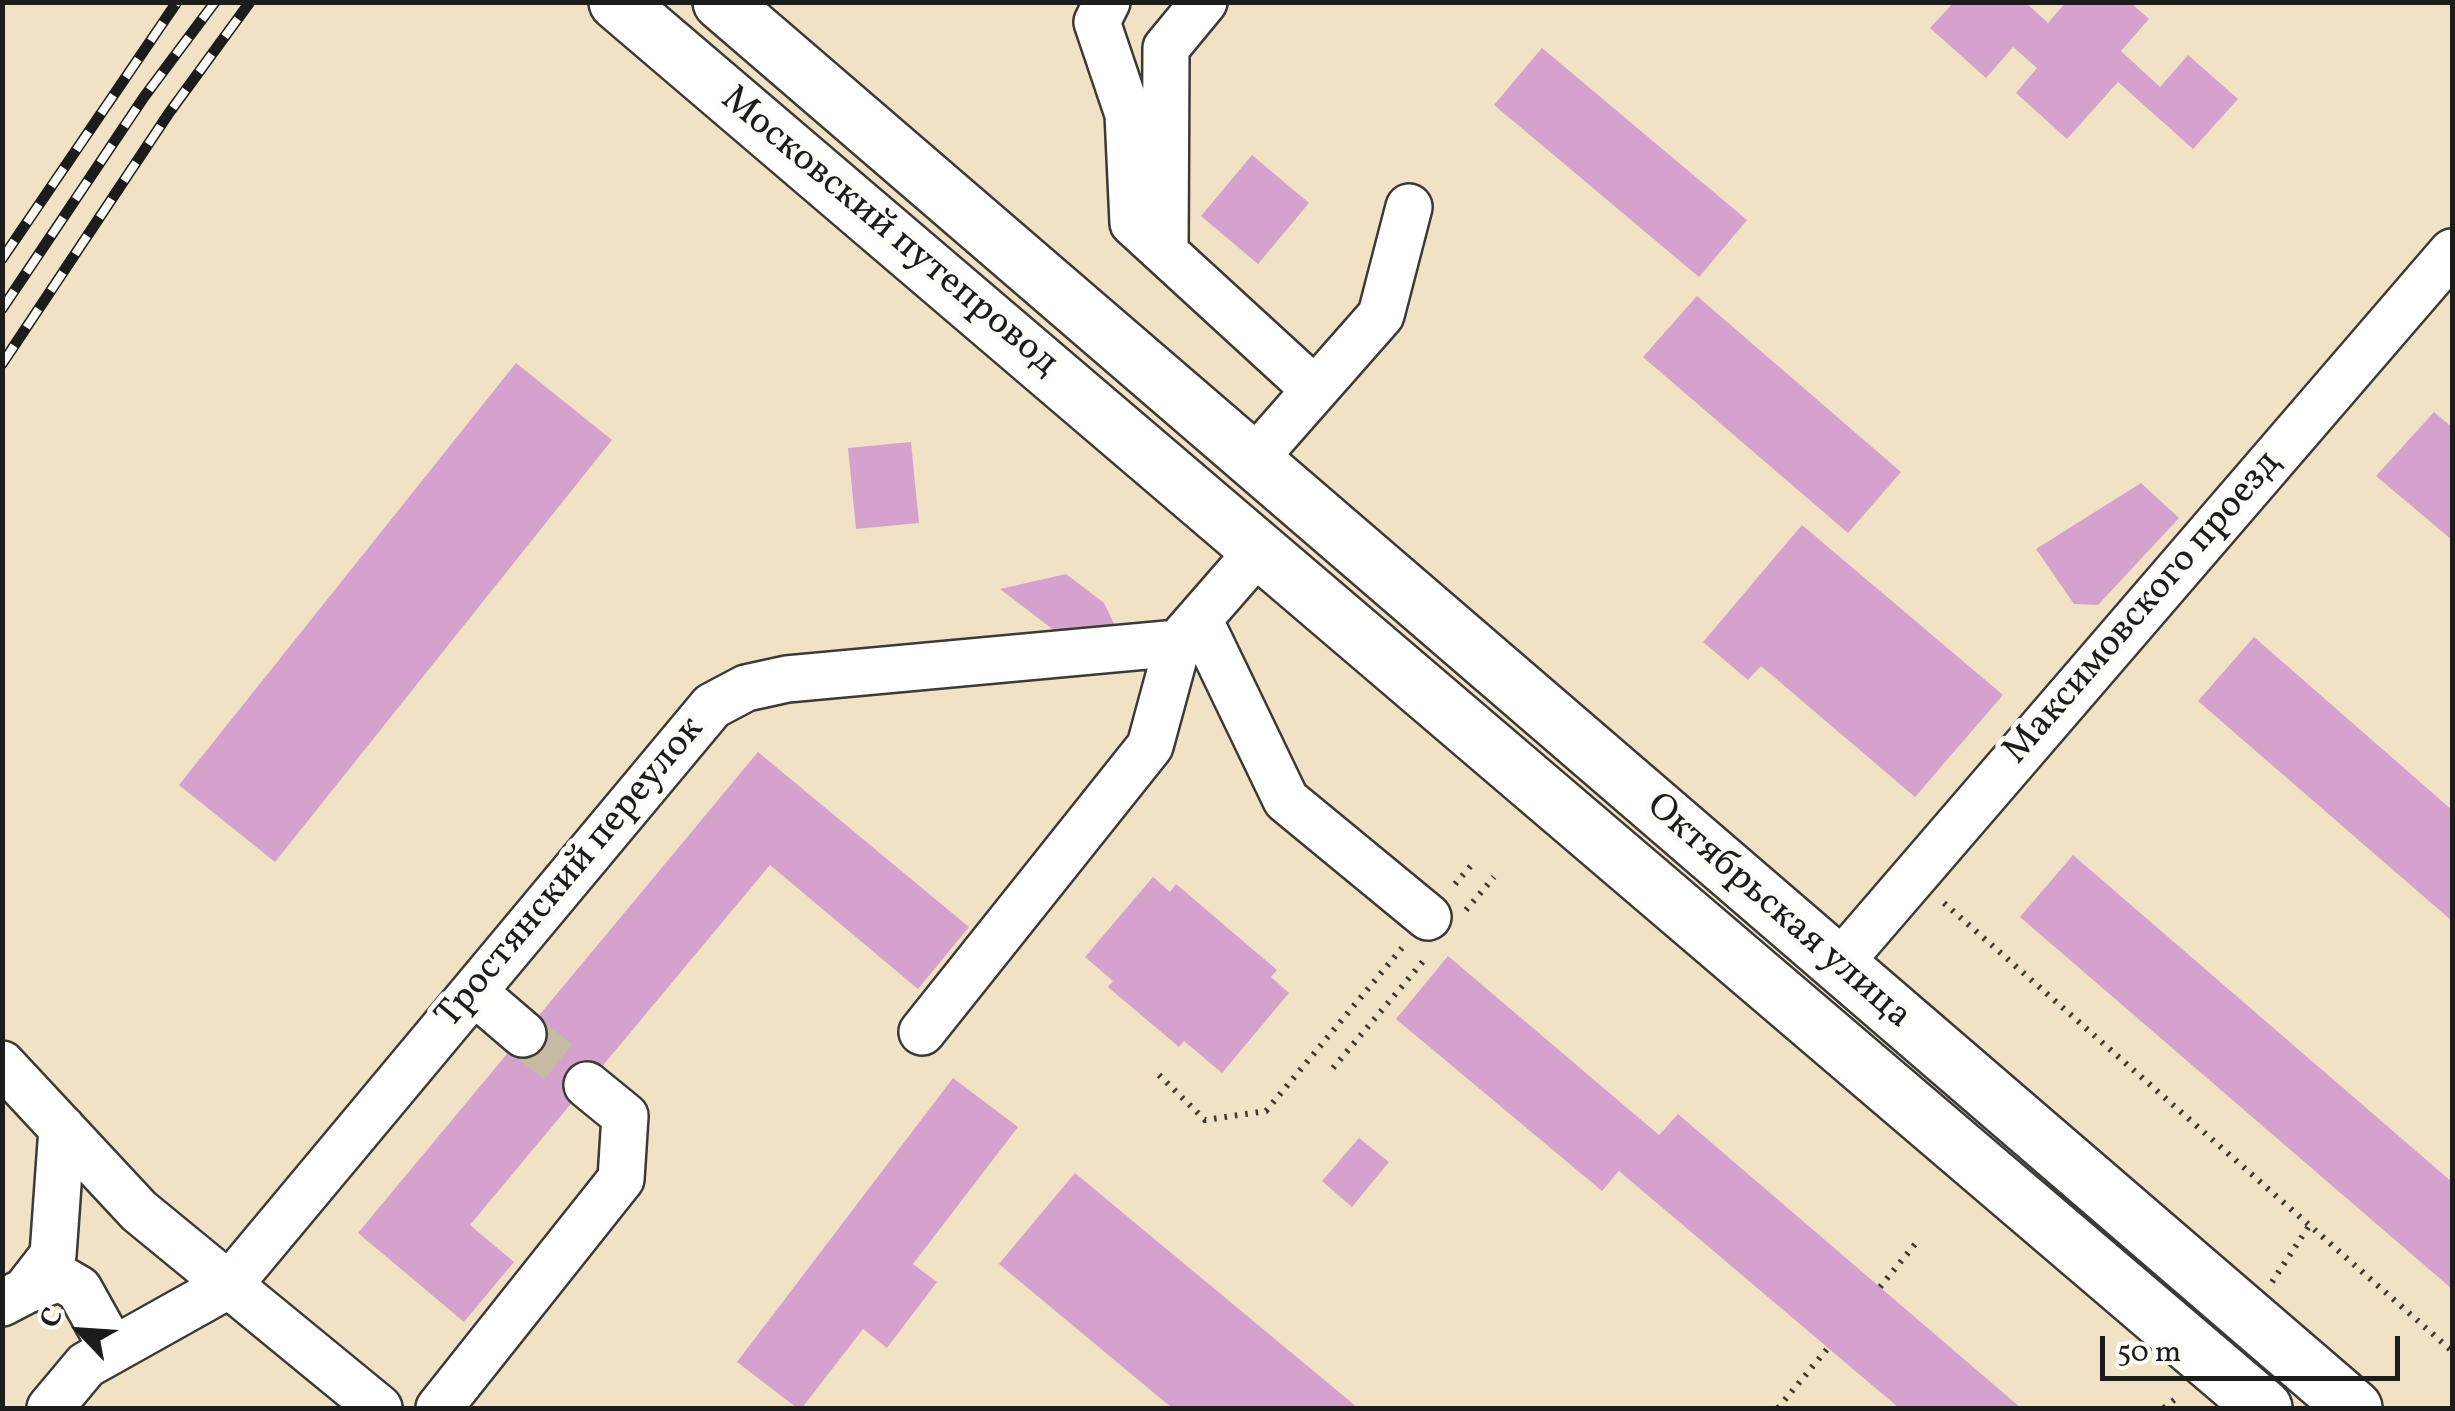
<!DOCTYPE html>
<meta charset="utf-8">
<style>
body{margin:0}
#map{position:relative;width:2455px;height:1411px;overflow:hidden;background:#f1e2c6;font-family:Vollkorn,serif}
canvas{display:block}
.frame{position:absolute;inset:0;border:5px solid #1c1c1c;pointer-events:none}
.north{position:absolute;left:30px;top:1281px;width:100px;height:100px;-webkit-text-stroke:8px #fdfcf7;paint-order:stroke;rotate:295deg;font-size:28px;font-weight:700;line-height:40px;text-align:center;color:#1c1c1c}
.north::after{content:'';display:block;margin:auto;width:35px;height:45px;background:#1c1c1c;clip-path:polygon(50% 0,100% 100%,50% 72%,0 100%)}
.scale{position:absolute;left:2100px;top:1336px;width:300px;height:45px;box-sizing:border-box;border:5px solid #1c1c1c;border-top:0;padding-left:12px;font-size:30px;line-height:35px;white-space:nowrap;color:#1c1c1c;-webkit-text-stroke:8px #fdfcf7;paint-order:stroke}
</style>
<div id="map">
<canvas width="2455" height="1411"></canvas>
<div class="frame"></div>
<div class="north">С</div>
<div class="scale">50 m</div>
</div>
<script>
const c = document.querySelector('canvas').getContext('2d');
c.lineJoin = 'round';
function fill(path, color) {
  c.fillStyle = color;
  c.fill(path, 'evenodd');
}
function strokePath(path, color, width, dash) {
  c.strokeStyle = color;
  c.lineWidth = width;
  c.lineCap = dash ? 'butt' : 'round';
  c.setLineDash(dash || []);
  c.stroke(path);
}
function write(font, color, halo, rows, align = 'center') {
  c.font = font + ' Vollkorn,serif';
  c.lineWidth = 10;
  c.setLineDash([]);
  c.textBaseline = 'middle';
  c.strokeStyle = halo;
  c.fillStyle = color;
  for (const [text, x, y, turn = 0] of rows) {
    c.save();
    c.translate(x, y);
    c.rotate((+turn || 0) * Math.PI / 180);
    c.textAlign = isNaN(turn) ? turn : align;
    if (halo) c.strokeText(text, 0, 0);
    c.fillText(text, 0, 0);
    c.restore();
  }
}
fill(new Path2D(`
 M1954 2H2025L2048 23 2066 2H2130L2149 19 2121 51 2160 87 2188 55 2238 99 2193 149 2118 82 2067 139 2016 93 2037 68 2013 47 1986 78 1930 28Z
 M1542 48 1747 220 1699 277 1494 105Z
 M1252 155 1309 203 1258 264 1201 216Z
 M1697 296 1901 472 1848 533 1643 357Z
 M516 363 612 440 275 862 179 785Z
 M2434 412 2452 427V540L2376 476Z
 M911 442 919 523 856 529 848 448Z
 M2141 483 2179 518 2098 605 2074 604 2036 549Z
 M1802 525 2003 695 1915 797 1761 666 1748 680 1703 642Z
 M1066 574 1104 603 1120 636 1063 637 1000 589Z
 M2254 637 2452 810V921L2198 701Z
 M758 752 969 927 918 989 770 865 470 1225 514 1262 464 1322 358 1233Z
 M2073 855 2452 1182V1289L2020 917Z
 M1153 877 1170 892 1176 884 1277 970 1271 977 1289 993 1222 1073 1184 1041 1179 1047 1108 987 1113 981 1085 957Z
 M1448 956 1659 1135 1678 1114 2021 1408H1899L1619 1171 1602 1191 1396 1019Z
 M953 1078 1018 1127 913 1264 937 1282 887 1348 863 1329 802 1408H797L737 1362Z
 M1359 1138 1389 1162 1352 1207 1322 1181Z
 M1075 1173 1358 1408H1172L999 1264Z`), '#d4a2cc');
strokePath(new Path2D(`
 M523 1034 587 1085`), '#c6baa4', 45, [45, 22]);
const minor = new Path2D(`
 M1107 2 1097 22 1128 114 1133 223 1315 390
 M1165 251 1166 48 1204 2
 M1256 457 1381 315 1409 207
 M1199 619 1286 800 1428 917
 M1837 966 2452 252
 M474 992 523 1034
 M922 1032 1150 746 1178 643
 M2 1064 139 1211 379 1408
 M25 1291 60 1278 79 1289 113 1350
 M2 1303 25 1291 53 1255 62 1128
 M50 1408 86 1365 229 1285 712 706 746 688 787 679 1178 643 1259 550
 M439 1408 621 1179 625 1116 587 1085`);
const major = new Path2D(`
 M617 2 2264 1408
 M721 2C1268 468 1807 943 2354 1408`);
strokePath(minor, '#3c3a36', 50);
strokePath(major, '#3c3a36', 60);
strokePath(new Path2D(`
 M1455 884 1475 861
 M1944 903 2452 1351
 M1466 910 1494 877
 M1333 1068 1426 958
 M1159 1075 1205 1120 1266 1111 1402 948
 M2272 1282 2309 1226
 M1880 1287 1916 1243
 M1778 1408 1828 1348
 M2164 1408 2178 1397`), '#3c3a36', 6, [2.5, 8]);
strokePath(minor, '#fff', 45);
strokePath(major, '#fff', 55);
const rail = new Path2D(`
 M2 259 177 2
 M2 309 144 97 215 2
 M2 364 169 113 250 2`);
strokePath(rail, '#1c1c1c', 11);
strokePath(rail, '#fdfcf7', 8, [22]);
write('38px', '#1c1c1c', '#fdfcf7', [
 ["Московский путепровод",888,233,40],
 ["Максимовского проезд",2144,609,-49],
 ["Тростянский переулок",572,874,-50],
 ["Октябрьская улица",1777,913,41]
]);
</script>
